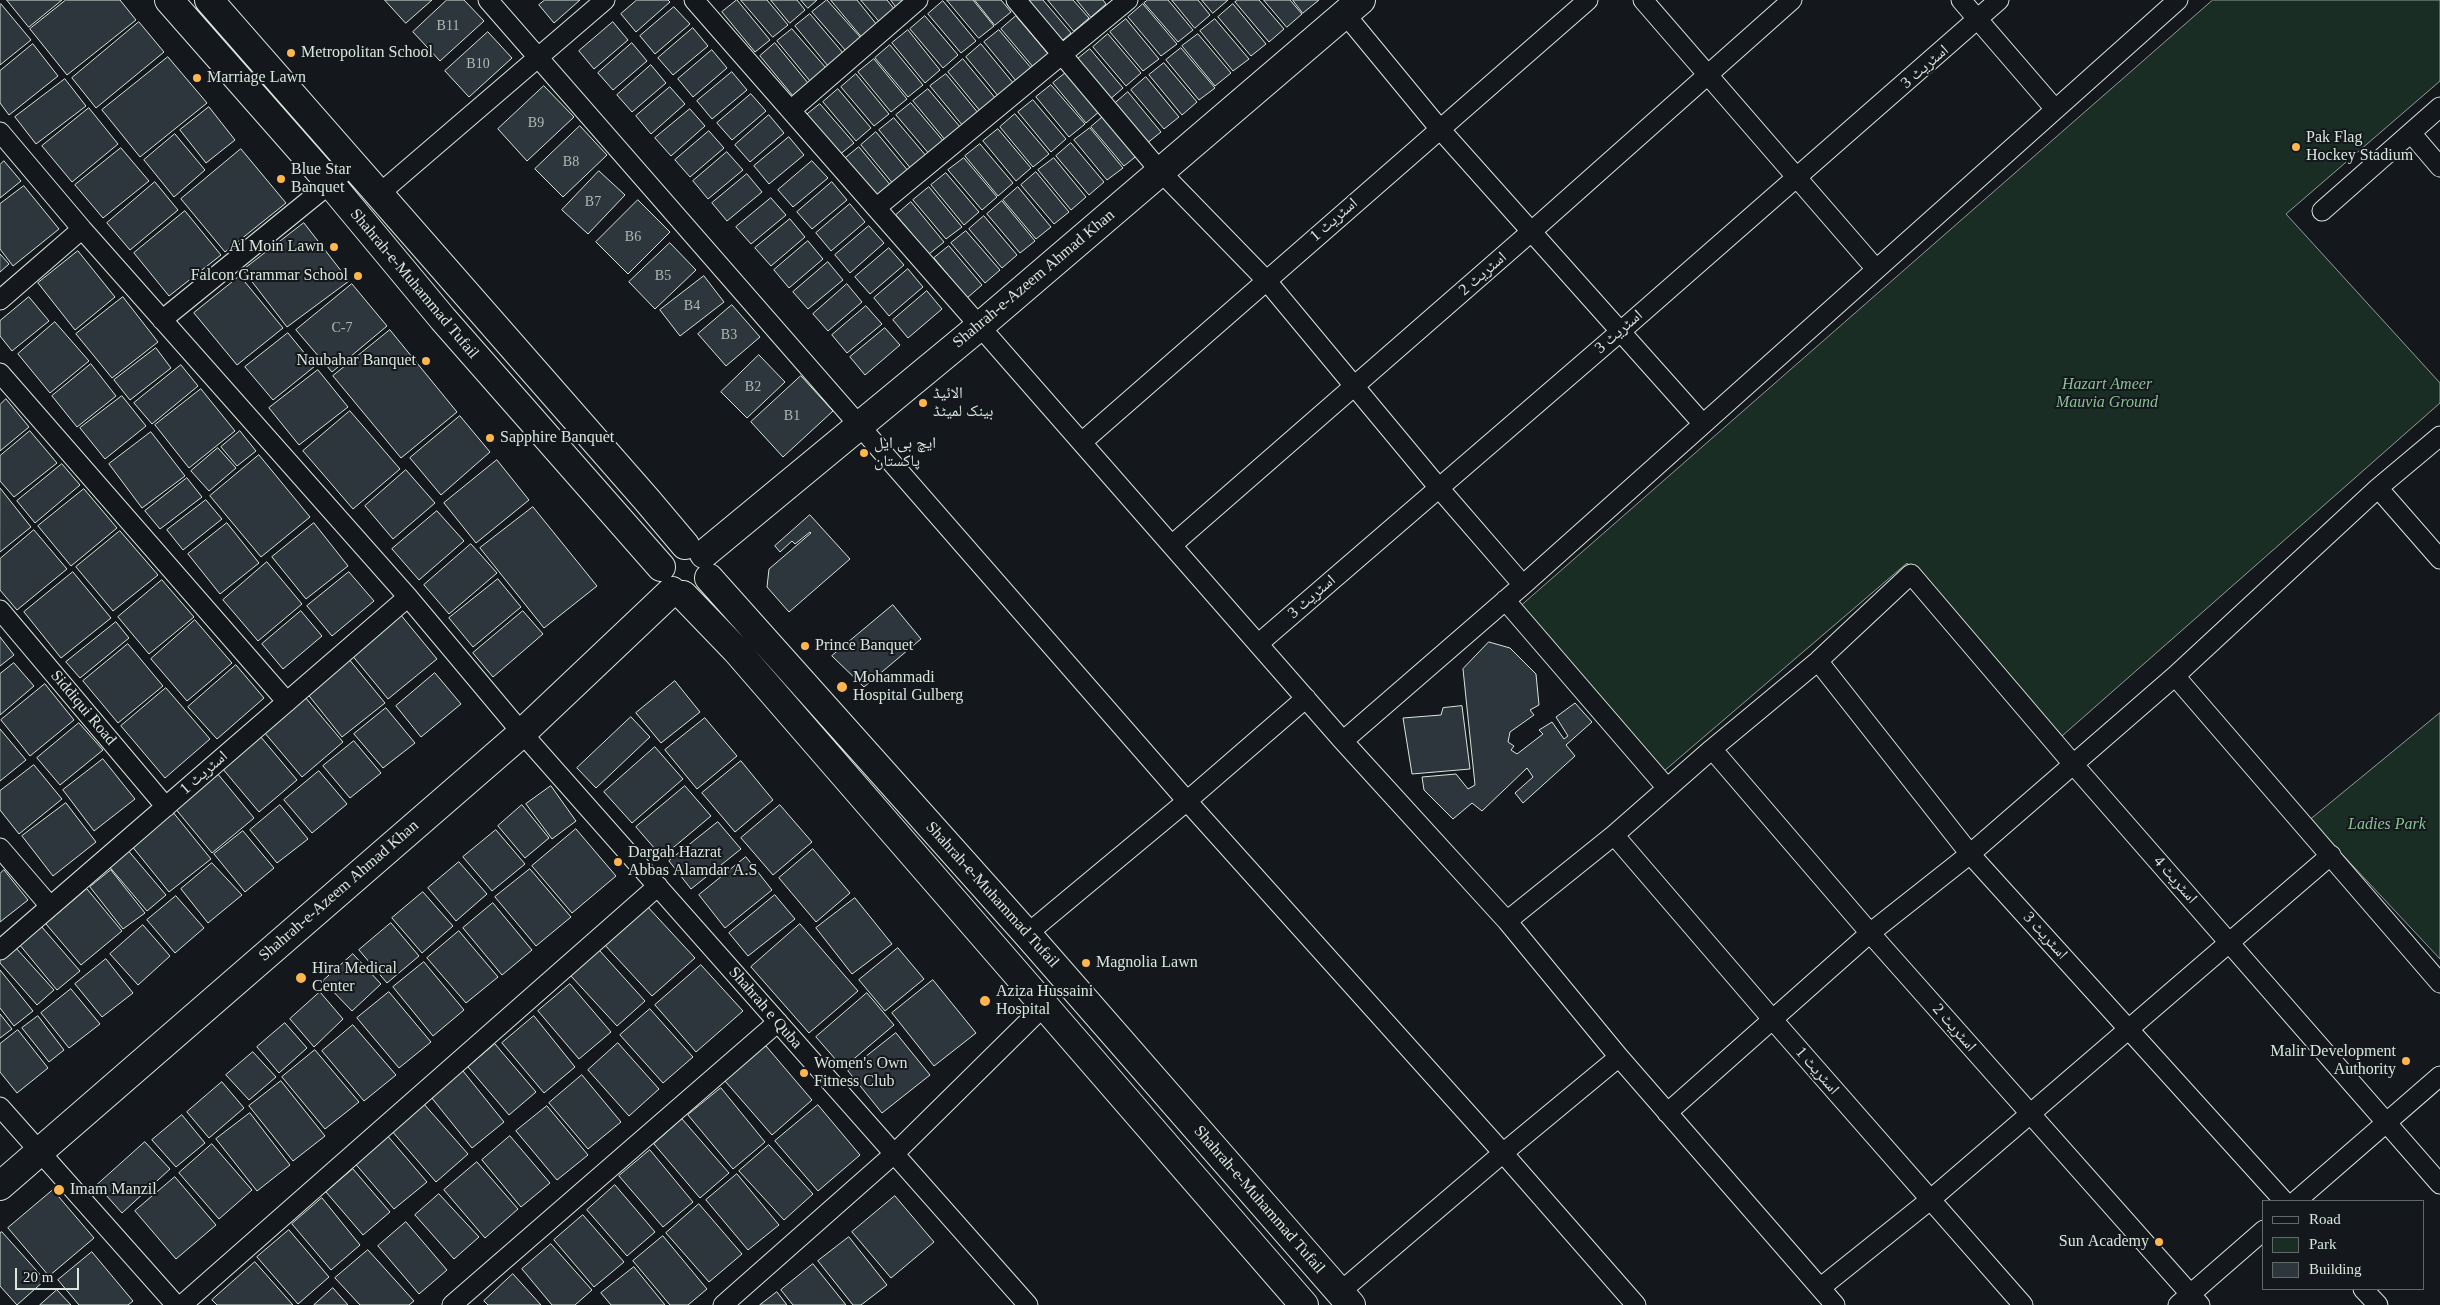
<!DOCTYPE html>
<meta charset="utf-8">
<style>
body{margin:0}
#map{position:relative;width:2440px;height:1305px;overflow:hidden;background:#14181c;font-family:"Times New Roman",serif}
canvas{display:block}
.legend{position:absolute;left:2262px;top:1200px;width:162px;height:90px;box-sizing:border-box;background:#14181c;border:1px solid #626a69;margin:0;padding:6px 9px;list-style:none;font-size:15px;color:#d8e6dc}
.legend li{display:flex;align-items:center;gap:10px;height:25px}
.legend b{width:25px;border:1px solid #626a69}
.scale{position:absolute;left:15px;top:1268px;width:64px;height:22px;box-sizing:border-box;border:2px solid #d8e6dc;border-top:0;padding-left:6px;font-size:15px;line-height:18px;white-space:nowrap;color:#d8e6dc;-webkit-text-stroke:4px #14181c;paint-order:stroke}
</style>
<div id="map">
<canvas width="2440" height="1305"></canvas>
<ul class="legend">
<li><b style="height:6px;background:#14181c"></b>Road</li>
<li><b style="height:14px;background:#1a2d24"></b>Park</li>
<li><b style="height:14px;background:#2c363c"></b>Building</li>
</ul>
<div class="scale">20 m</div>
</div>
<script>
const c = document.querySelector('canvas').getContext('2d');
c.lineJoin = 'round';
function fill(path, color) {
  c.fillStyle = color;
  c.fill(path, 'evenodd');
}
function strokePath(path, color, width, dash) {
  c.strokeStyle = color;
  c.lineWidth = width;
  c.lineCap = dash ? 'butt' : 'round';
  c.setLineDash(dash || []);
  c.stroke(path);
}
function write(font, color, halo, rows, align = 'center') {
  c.font = font + ' "Times New Roman","Noto Naskh Arabic",serif';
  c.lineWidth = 4;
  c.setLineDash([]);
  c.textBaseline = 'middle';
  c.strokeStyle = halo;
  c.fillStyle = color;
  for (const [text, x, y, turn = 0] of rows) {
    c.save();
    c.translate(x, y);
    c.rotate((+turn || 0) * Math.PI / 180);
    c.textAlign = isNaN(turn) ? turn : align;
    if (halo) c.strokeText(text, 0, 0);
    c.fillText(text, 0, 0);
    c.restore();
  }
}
const green = new Path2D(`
 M2213 0H2440V81L2286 214 2440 383V403L2062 736 1907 563 1664 771 1521 606Z
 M2440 713V959L2310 820Z`);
fill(green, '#1a2d24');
strokePath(green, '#939e99', 1);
const building = new Path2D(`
 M7 0H62L29 27Z
 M66 0H120L136 20 67 75 30 29Z
 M385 0H432L406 23Z
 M447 0H464L484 21 440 61 413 32Z
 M545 0H580L554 23 539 5Z
 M637 0H668L670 2 636 32 621 14Z
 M737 0 770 40 755 52 722 12Z
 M741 0H767L788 25 773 37Z
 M771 0H797L805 10 790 23Z
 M801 0H817L808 8Z
 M827 0 861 38 846 51 812 12Z
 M831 0H857L877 25 862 37Z
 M861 0H887L895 10 880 22Z
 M891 0H907L897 8Z
 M947 0H973L994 26 979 38Z
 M975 0H1001L1011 12 995 25Z
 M1031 0H1043L1071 33 1056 46 1023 6Z
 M1048 0H1073L1089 18 1074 31Z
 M1077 0H1103L1106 4 1091 17Z
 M1148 0H1168L1193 30 1178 42 1144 3Z
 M1172 0H1198L1210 15 1195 28Z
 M1202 0H1228L1213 13Z
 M1238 0H1259L1284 29 1269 42 1235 2Z
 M1264 0H1290L1302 14 1287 27Z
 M1293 0H1319L1303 13Z
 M943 1 976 41 961 53 928 14Z
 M1 4 31 40 0 65V5Z
 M1143 4 1177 44 1161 56 1128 17Z
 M1233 4 1266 44 1251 56 1218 17Z
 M674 7 690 24 655 54 640 36Z
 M810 14 843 53 828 66 795 26Z
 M925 16 958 55 943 68 910 29Z
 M1016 16 1049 55 1034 68 1001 29Z
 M1126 19 1159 59 1143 71 1110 32Z
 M1215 19 1249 59 1233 71 1200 31Z
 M139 22 164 52 96 108 72 78Z
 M613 22 628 40 594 69 579 51Z
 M693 28 708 46 673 75 658 58Z
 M792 29 826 68 810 81 777 41Z
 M908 30 940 70 925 83 892 43Z
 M999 30 1032 69 1017 82 984 42Z
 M488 32 512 58 469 97 445 71Z
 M1108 34 1141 73 1126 86 1093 47Z
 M1198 34 1231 73 1215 86 1182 46Z
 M632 43 647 61 613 90 598 73Z
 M775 43 808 83 793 96 760 56Z
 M33 44 58 76 9 115 0 103V71Z
 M981 44 1014 84 999 97 966 57Z
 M890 45 923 85 908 97 875 58Z
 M1181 48 1215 88 1199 100 1166 60Z
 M1090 49 1123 88 1108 101 1075 61Z
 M712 50 727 68 693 97 678 79Z
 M168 57 207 103 140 157 102 110Z
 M874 59 907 99 891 112 858 72Z
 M963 59 996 99 981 112 948 72Z
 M1164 63 1197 102 1182 115 1149 75Z
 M651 65 666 83 632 112 617 95Z
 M1068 71 1101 110 1086 123 1053 83Z
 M732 72 747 90 712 119 697 101Z
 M856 74 889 114 874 126 841 87Z
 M946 74 979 114 963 126 930 86Z
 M1146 77 1179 117 1164 129 1131 90Z
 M65 79 86 106 36 144 15 117Z
 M1051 85 1085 124 1069 137 1036 97Z
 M544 86 574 117 527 161 498 129Z
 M670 87 685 104 651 134 636 116Z
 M838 89 871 128 856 141 823 102Z
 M928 89 961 128 946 141 913 101Z
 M1128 92 1161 132 1146 144 1113 105Z
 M751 94 766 111 732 140 717 123Z
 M1033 100 1066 139 1051 152 1018 112Z
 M911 103 945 143 930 155 896 115Z
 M820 104 854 143 838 156 805 116Z
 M209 107 235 140 206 163 180 130Z
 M89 108 118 144 72 182 42 146Z
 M690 109 705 126 671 156 655 138Z
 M1015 114 1049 154 1033 167 1000 127Z
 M1106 114 1139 154 1124 166 1091 127Z
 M769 115 784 133 750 162 735 145Z
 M894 118 927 157 912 170 879 130Z
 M580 126 607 155 563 197 535 169Z
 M1090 128 1123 168 1107 180 1074 140Z
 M998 129 1031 168 1016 181 983 141Z
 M709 131 724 148 690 177 675 160Z
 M876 132 909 172 894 185 861 145Z
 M175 134 205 170 174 197 144 160Z
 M789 137 804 155 769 184 754 166Z
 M1071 143 1104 182 1089 195 1056 156Z
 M980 144 1013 183 998 196 965 156Z
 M859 147 892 187 876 199 843 160Z
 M121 148 149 181 103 218 75 185Z
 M241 149 286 203 225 252 181 199Z
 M727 152 743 170 708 199 693 181Z
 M964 158 997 197 982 210 948 170Z
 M1054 158 1086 197 1071 210 1038 170Z
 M4 161 21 181 0 198V165Z
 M812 161 828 178 793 207 778 190Z
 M599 171 625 195 588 234 562 210Z
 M1036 172 1069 212 1054 224 1021 185Z
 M946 173 979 212 964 225 931 185Z
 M747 174 762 192 727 221 712 203Z
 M155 182 178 210 130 250 107 223Z
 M832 182 847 200 812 229 797 212Z
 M24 186 59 229 13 266 0 249V204Z
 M929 187 962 227 946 239 913 200Z
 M1018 187 1051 227 1036 239 1003 200Z
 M771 198 786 215 751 244 736 227Z
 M638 200 670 232 628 274 596 242Z
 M1002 201 1035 241 1020 253 987 214Z
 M911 202 944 242 929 254 896 215Z
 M850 204 865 222 831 251 816 233Z
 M185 211 221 255 169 296 134 253Z
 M984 216 1017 255 1002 268 969 229Z
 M790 219 805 237 771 266 755 248Z
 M304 223 349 281 287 327 243 270Z
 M869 226 884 243 850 273 835 255Z
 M966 231 1000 270 985 283 951 243Z
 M808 241 823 259 789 288 774 270Z
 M670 243 696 270 655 309 629 282Z
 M949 246 982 285 967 298 934 258Z
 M889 248 904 265 870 294 855 277Z
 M78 251 115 297 75 330 38 283Z
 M0 254 9 264 0 272Z
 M828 262 843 280 808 309 793 292Z
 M908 269 923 287 889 316 874 298Z
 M240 276 283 328 237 365 194 313Z
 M704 276 724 302 680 336 660 310Z
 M352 284 387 326 332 372 296 330Z
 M847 284 862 302 828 331 813 314Z
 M927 291 942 309 908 338 893 320Z
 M29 297 49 321 12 351 0 336V321Z
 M123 297 158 342 112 378 76 334Z
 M732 305 760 337 726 366 698 334Z
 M866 306 882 324 847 353 832 335Z
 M55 322 89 361 50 393 18 354Z
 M885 328 900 345 865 375 850 357Z
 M390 330 457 412 401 458 333 376Z
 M288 333 315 366 273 400 245 367Z
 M156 348 171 368 130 400 114 380Z
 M759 355 785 382 747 418 721 392Z
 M91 364 116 396 77 427 52 396Z
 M181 365 198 386 152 424 134 403Z
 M318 370 348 407 299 445 269 408Z
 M801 376 833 411 783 457 751 422Z
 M201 389 235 431 189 468 155 425Z
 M122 396 146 426 105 459 80 428Z
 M6 399 29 427 0 451V405Z
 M350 411 400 469 353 509 303 451Z
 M460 416 490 452 441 495 410 458Z
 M30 431 57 463 14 497 0 481V456Z
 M240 431 256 451 237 466 221 447Z
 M151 432 185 476 142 508 109 464Z
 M218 448 236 468 209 491 191 471Z
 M259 455 310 517 261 557 210 496Z
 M497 460 529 500 476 543 444 503Z
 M62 464 80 485 35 523 17 501Z
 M406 470 435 503 393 539 365 506Z
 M187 478 202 497 160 529 145 511Z
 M0 488 31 527 0 552Z
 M84 489 117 528 71 566 38 526Z
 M206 500 222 519 183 550 167 530Z
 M533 507 597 586 544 628 480 548Z
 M437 511 464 541 419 580 392 549Z
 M810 515 850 559 789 612 767 587 769 569 811 533 810 532 795 544 792 541 780 552 775 546Z
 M227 523 259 563 220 594 188 554Z
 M314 523 348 566 306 599 272 557Z
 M34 530 67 569 17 610 0 590V559Z
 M120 531 158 575 113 611 76 567Z
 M471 544 497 573 449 614 424 585Z
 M267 562 302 604 258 641 223 600Z
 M73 572 111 618 61 658 24 612Z
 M349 572 374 601 332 636 307 606Z
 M498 579 521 607 473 647 449 618Z
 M162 580 194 617 149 654 118 617Z
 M893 605 921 639 864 687 832 656Z
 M301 611 322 636 283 669 262 644Z
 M523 611 543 634 493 677 473 653Z
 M400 614 437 659 388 699 351 654Z
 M195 620 232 663 187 701 151 659Z
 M116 622 129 638 80 678 66 662Z
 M0 637 14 655 0 666Z
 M1489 642 1510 648 1536 674 1539 705 1530 710 1534 715 1510 732 1508 742 1514 746 1511 750 1517 754 1543 734 1539 730 1552 722 1564 739 1568 736 1556 717 1575 703 1592 722 1566 745 1575 756 1523 803 1515 793 1533 777 1527 768 1482 811 1472 803 1453 819 1424 790 1422 777 1456 774 1468 789 1475 785 1463 669Z
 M128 644 163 686 118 723 83 681Z
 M348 658 385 703 342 737 306 692Z
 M14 663 34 686 0 715V674Z
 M236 665 264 698 217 739 188 707Z
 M435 673 461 704 421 737 396 706Z
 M675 681 700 712 661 743 636 713Z
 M45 684 74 720 30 756 1 720Z
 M166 688 210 739 165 778 121 726Z
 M305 697 343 742 302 777 264 732Z
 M1462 706 1470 769 1412 774 1403 718 1441 715 1443 708Z
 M386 708 415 743 383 768 354 734Z
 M631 717 650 737 596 788 577 768Z
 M705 718 737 756 697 789 665 750Z
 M79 723 103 750 60 785 37 758Z
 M0 729 26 760 0 781Z
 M260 736 297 780 259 812 222 768Z
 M354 741 381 773 350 798 323 766Z
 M655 747 683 779 632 823 604 792Z
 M103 759 135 799 94 831 63 790Z
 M741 761 773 800 735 832 702 793Z
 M34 765 62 799 19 834 0 810V791Z
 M319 771 347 804 312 833 284 800Z
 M217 773 254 818 212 853 174 807Z
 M551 786 576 821 552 839 526 804Z
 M685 786 711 816 662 857 636 827Z
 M66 803 96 842 53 876 22 836Z
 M280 805 308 839 277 863 250 830Z
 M522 805 549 838 525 858 498 826Z
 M780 805 812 842 773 875 741 838Z
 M172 811 211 859 169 892 131 845Z
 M718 822 741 849 691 889 669 861Z
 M576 829 616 876 572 913 532 866Z
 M496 830 525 864 492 891 463 857Z
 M243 831 274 868 245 892 214 854Z
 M126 848 166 895 147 911 107 864Z
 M813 849 850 893 816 922 779 878Z
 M746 857 772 890 725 928 699 895Z
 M459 862 487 894 456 921 428 888Z
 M212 863 242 895 208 923 181 889Z
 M530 869 571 917 536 946 495 897Z
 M4 870 28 900 0 922V874Z
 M111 870 145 913 123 929 90 887Z
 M87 889 122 931 81 965 46 924Z
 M423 892 453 926 422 953 392 918Z
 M775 895 795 919 748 956 729 933Z
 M176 896 204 928 175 953 147 920Z
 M855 898 892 944 852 974 816 928Z
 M493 903 532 950 502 975 463 928Z
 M646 905 695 958 652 996 603 943Z
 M391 923 419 956 387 983 359 950Z
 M800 924 858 991 809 1033 751 967Z
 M143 925 170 956 138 985 110 954Z
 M41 926 80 971 57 990 19 944Z
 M459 931 498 977 466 1003 427 958Z
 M15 947 54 990 37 1005 0 963V960Z
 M898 948 924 979 885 1011 859 980Z
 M599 950 645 1001 617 1026 571 976Z
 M353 954 381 984 352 1011 323 981Z
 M106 959 133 993 102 1017 75 984Z
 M424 962 464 1010 433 1036 393 987Z
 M701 965 743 1011 696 1052 655 1005Z
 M0 970 33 1011 14 1026 0 1008Z
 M933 980 976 1033 934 1066 892 1013Z
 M570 984 611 1032 579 1059 538 1011Z
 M71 989 100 1024 69 1048 41 1013Z
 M320 992 343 1019 314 1047 290 1019Z
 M389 992 431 1042 399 1068 357 1018Z
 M867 993 894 1025 843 1068 816 1037Z
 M650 1009 693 1057 663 1083 620 1035Z
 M0 1014 12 1029 0 1038Z
 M38 1016 64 1050 49 1062 22 1028Z
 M534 1016 575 1067 544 1093 502 1043Z
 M285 1023 307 1048 279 1073 257 1047Z
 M353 1025 396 1075 364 1101 322 1051Z
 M18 1030 48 1068 17 1093 0 1072V1044Z
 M896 1033 930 1075 882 1113 848 1071Z
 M618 1043 659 1089 629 1116 588 1070Z
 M495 1044 536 1092 509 1115 468 1067Z
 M766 1046 812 1100 772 1135 725 1081Z
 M315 1050 359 1102 325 1129 282 1077Z
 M253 1052 276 1077 249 1100 226 1075Z
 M463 1071 504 1122 472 1148 431 1097Z
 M582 1075 621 1122 588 1149 549 1103Z
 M281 1081 325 1136 293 1161 249 1106Z
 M222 1082 244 1108 209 1138 187 1112Z
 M721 1088 765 1142 733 1169 688 1115Z
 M423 1103 468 1154 436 1182 391 1130Z
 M818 1105 860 1155 818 1191 775 1141Z
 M547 1106 588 1155 557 1180 516 1131Z
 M250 1113 290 1165 257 1191 216 1139Z
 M182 1115 205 1143 176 1167 152 1140Z
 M682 1119 729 1173 700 1198 654 1144Z
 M386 1134 427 1182 394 1209 353 1161Z
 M510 1136 550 1183 521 1207 482 1160Z
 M145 1142 170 1169 122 1213 97 1185Z
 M212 1144 252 1190 219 1219 179 1173Z
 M769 1145 813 1194 784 1220 739 1171Z
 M650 1150 693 1202 663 1227 619 1176Z
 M477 1162 518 1209 485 1238 444 1190Z
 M353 1169 390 1212 363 1235 326 1192Z
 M737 1174 779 1225 748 1250 706 1200Z
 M175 1177 216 1225 176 1259 135 1211Z
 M615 1185 655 1232 627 1256 587 1210Z
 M53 1190 94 1238 49 1276 8 1228Z
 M439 1194 479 1237 454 1259 415 1215Z
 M895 1196 934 1242 891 1278 852 1232Z
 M322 1198 360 1245 331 1270 292 1224Z
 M699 1204 742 1254 709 1282 666 1233Z
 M583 1215 624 1262 594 1287 554 1240Z
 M406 1222 447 1270 419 1294 378 1246Z
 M289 1230 329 1277 298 1304 257 1257Z
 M2 1232 45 1280 17 1305 0 1286V1233Z
 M663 1236 707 1289 688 1305H670L633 1261Z
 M849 1237 887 1285 861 1305H853L818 1261Z
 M551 1244 592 1290 575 1305H552L522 1269Z
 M368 1250 414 1301 409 1305H360L335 1278Z
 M92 1252 133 1301 128 1305H79L58 1280Z
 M255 1262 293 1305H217L212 1300Z
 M813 1264 846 1305H793L781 1290Z
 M634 1267 665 1305H611L601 1293Z
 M513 1274 541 1305H488L484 1301Z
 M333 1288 348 1305H314Z
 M57 1290 71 1305H40Z
 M777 1292 787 1305H760Z`);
fill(building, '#2c363c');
strokePath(building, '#d8e6dc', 1);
const street = new Path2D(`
 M488 0 1187 801 1503 1153 1636 1305
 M694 0 1343 741 1507 921 1619 1057 1835 1305
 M1016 0 1160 171 1266 280 1439 488 1523 585
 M1643 0 1876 269
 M1961 0 2055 109
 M1345 14 1439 128 1703 424
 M791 110 918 0
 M0 132 82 229 408 597 522 733 1028 1305
 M2411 133 2440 167
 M379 194 605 0
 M876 208 1128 0
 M2322 211 2440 107
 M0 300 82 229
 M162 320 354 164
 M0 373 287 702
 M1082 442 1588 0
 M2378 488 2440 559
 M1172 545 1532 231 1792 0
 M1505 600 1667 788
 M0 610 166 807
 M1258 644 1621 331 1999 0
 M1818 661 1970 854 2284 1201
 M2175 676 2440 983
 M1343 741 1523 585 2178 0
 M1712 749 1870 933 2200 1305
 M1614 835 1773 1020 2023 1305
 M0 848 50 906
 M1507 921 1614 835 1712 749 1818 661 1911 574 2073 764 2440 1184
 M1027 934 1187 801 1306 698
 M0 950 408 597
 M0 1107 176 1305
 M1667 1113 1870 933 1970 854 2175 676 2378 488 2440 436
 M2296 1201 2440 1076
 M1820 1288 1930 1200 2331 855
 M2363 1289 2378 1305
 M1340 1292 1503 1153 1619 1057
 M182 1305 658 886
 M452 1305 778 1022
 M723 1305 894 1154 1045 1005
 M2178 1305 2264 1230`);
const secondary = new Path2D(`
 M169 0 330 183 443 319 661 567
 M209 0 647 500 685 545
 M704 554 980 326 1361 0
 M709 578 1027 934 1351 1305
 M683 595 736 650 1304 1305
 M0 1186 522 733 672 591`);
strokePath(street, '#d8e6dc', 21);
strokePath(secondary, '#d8e6dc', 30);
strokePath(street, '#14181c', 19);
strokePath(secondary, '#14181c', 28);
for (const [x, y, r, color] of [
 [291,53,5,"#ffb74d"],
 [197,78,5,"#ffb74d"],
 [2296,147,5,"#ffb74d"],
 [281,179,5,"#ffb74d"],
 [334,247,5,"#ffb74d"],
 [358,276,5,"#ffb74d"],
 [426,361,5,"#ffb74d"],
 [923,403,5,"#ffb74d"],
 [490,438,5,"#ffb74d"],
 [864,453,5,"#ffb74d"],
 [805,646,5,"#ffb74d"],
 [842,687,6,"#ffb74d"],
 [618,862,5,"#ffb74d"],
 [1086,963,5,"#ffb74d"],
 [301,978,6,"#ffb74d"],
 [985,1001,6,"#ffb74d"],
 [2406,1061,5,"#ffb74d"],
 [804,1073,5,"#ffb74d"],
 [59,1190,6,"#ffb74d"],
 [2159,1242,5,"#ffb74d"]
]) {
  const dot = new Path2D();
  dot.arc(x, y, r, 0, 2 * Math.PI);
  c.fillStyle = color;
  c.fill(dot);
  strokePath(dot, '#14181c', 2);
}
write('14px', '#adbab4', null, [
 ["B11",448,26],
 ["B10",478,64],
 ["B9",536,123],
 ["B8",571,162],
 ["B7",593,202],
 ["B6",633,237],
 ["B5",663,276],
 ["B4",692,306],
 ["C-7",342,328],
 ["B3",729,335],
 ["B2",753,387],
 ["B1",792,416]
]);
write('16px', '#d8e6dc', '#14181c', [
 ["Metropolitan School",301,53],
 ["Marriage Lawn",207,78],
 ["Pak Flag",2306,138],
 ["Hockey Stadium",2306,156],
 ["Blue Star",291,170],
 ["Banquet",291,188],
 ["Al Moin Lawn",324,247,"right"],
 ["Falcon Grammar School",348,276,"right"],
 ["Naubahar Banquet",416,361,"right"],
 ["الائیڈ",933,394],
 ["بینک لمیٹڈ",933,412],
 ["Sapphire Banquet",500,438],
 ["ایچ بی ایل",874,444],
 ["پاکستان",874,462],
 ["Prince Banquet",815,646],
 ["Mohammadi",853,678],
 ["Hospital Gulberg",853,696],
 ["Dargah Hazrat",628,853],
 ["Abbas Alamdar A.S",628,871],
 ["Magnolia Lawn",1096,963],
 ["Hira Medical",312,969],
 ["Center",312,987],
 ["Aziza Hussaini",996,992],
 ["Hospital",996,1010],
 ["Malir Development",2396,1052,"right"],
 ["Authority",2396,1070,"right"],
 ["Women's Own",814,1064],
 ["Fitness Club",814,1082],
 ["Imam Manzil",70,1190],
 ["Sun Academy",2149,1242,"right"]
], 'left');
write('16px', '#d8e6dc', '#14181c', [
 ["اسٹریٹ 3",1925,67,-41],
 ["اسٹریٹ 1",1334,220,-41],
 ["اسٹریٹ 2",1483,274,-41],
 ["Shahrah-e-Azeem Ahmad Khan",1034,279,-40],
 ["Shahrah-e-Muhammad Tufail",414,284,50],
 ["اسٹریٹ 3",1619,332,-41],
 ["اسٹریٹ 3",1312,597,-41],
 ["Siddiqui Road",83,708,50],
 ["اسٹریٹ 1",204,773,-41],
 ["اسٹریٹ 4",2175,880,49],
 ["Shahrah-e-Azeem Ahmad Khan",339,891,-41],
 ["Shahrah-e-Muhammad Tufail",992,895,48],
 ["اسٹریٹ 3",2045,936,48],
 ["Shahrah e Quba",765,1008,49],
 ["اسٹریٹ 2",1954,1028,49],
 ["اسٹریٹ 1",1817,1071,49],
 ["Shahrah-e-Muhammad Tufail",1259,1200,49]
]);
write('italic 16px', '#8ac095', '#14181c', [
 ["Hazart Ameer",2107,385],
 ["Mauvia Ground",2107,403],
 ["Ladies Park",2387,825]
]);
</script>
